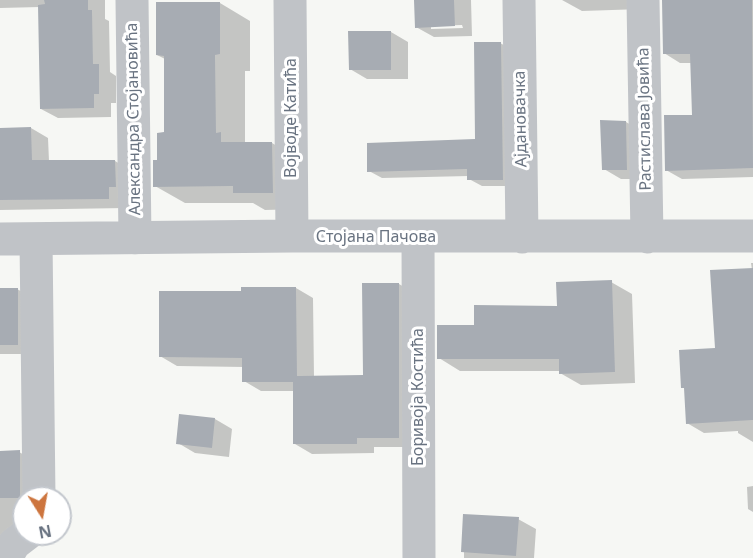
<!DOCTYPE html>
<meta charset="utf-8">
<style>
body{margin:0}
#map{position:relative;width:753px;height:558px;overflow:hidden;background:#f6f7f4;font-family:"Noto Sans",sans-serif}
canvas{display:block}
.north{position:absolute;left:12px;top:486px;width:60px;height:60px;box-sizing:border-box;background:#fff;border:2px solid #c3c7cd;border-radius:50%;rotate:169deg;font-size:16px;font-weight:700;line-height:24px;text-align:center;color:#697381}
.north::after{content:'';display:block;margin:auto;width:21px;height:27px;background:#cd753e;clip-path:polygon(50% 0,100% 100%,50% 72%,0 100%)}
</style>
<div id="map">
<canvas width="753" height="558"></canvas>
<div class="north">N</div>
</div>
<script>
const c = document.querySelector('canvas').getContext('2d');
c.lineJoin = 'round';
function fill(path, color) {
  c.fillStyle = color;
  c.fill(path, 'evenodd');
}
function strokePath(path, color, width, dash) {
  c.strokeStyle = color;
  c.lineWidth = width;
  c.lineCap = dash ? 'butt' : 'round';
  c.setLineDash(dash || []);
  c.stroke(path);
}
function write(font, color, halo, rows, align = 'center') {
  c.font = font + ' "Noto Sans",sans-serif';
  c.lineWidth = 6;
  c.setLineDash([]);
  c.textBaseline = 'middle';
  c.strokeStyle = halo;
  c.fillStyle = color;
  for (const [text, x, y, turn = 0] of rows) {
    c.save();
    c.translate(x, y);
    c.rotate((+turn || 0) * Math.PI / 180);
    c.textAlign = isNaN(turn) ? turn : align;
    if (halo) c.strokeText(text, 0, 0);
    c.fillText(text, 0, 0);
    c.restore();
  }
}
fill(new Path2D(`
 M0 0H105V19L109 21 110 72 116 76V103H111V117L58 118 41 109 40 7 0 8Z
 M415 0H471L472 36 434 37 416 27ZM462 25 463 28 431 29V26Z
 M562 0H642L643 9 582 11Z
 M663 0H753V177L682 179 666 170 693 117 692 63H680L664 53Z
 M220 3 250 21V71H245V143H272L302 161V209L265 210 253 203H185L155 186 166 134 165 59 157 55Z
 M391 32 408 42V79H367L350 69Z
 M500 43 513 50 515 186H482L469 179V176L382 178 369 171 477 141Z
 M626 122 643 132 644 179H621L604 169Z
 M31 128 48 138 49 161H115L132 171 126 208 0 210V129Z
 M751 263H753V442L738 433V431L704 433 687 423 716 350 752 270Z
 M611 282 632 294 635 383 581 385 560 373V371H460L439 358 475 326 559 307Z
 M399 284 416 294V447H374V453L312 454 295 444V391H261L244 381V367L177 366 160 356 243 292 296 288 313 298 314 377H365Z
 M0 289H17L35 299V354H0Z
 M181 415 215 419 232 429 229 457 195 453 178 443Z
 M0 452H19L37 462 24 498V534H26L0 535Z
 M753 486V512L748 509 747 487Z
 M518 519 536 529 534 558H464V552Z`), '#0003');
fill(new Path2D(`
 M44 0H88V10H92L93 64H99V94H94V108L40 109 38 5 45 4Z
 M414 0H454L455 26 415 28Z
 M662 0H752L753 168 665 171 664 115H692L690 54H663Z
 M156 2H220V54L215 55 216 133 221 132V142H272L273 193H233V186L153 187V160H157V133L164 132V56L156 55Z
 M348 31H391V70H349Z
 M474 42H501L503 180H467V169L367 172V143L475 139Z
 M600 120 626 121 627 170H602Z
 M31 127 32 160H115L116 187H109V199L0 200V128Z
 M753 268V420L686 424 684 388H681L679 350 715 348 710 270Z
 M612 280 615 372 559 374V359H437V325H474V305L557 306 556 282Z
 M362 283H399V438H357V444H293V382H242V358L159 357V291H241V287H296L297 376 363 375Z
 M0 288H18V345H0Z
 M179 414 215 418 212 448 176 444Z
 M20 450V498H0V451Z
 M463 514 519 517 516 556 461 552Z`), '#a7acb3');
strokePath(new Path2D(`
 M132 0 135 238
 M290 0 292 236
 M519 0 522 237
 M643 0 647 237
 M418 237 419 558
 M0 239 292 236H753
 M36 239 39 498
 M6 558 14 544 27 534`), '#c0c3c7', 33);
write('16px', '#697381', '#fff', [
 ["Војводе Катића",291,118,-90],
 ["Александра Стојановића",134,119,-91],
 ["Ајдановачка",521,119,-91],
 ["Растислава Јовића",645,119,-91],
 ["Стојана Пачова",376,237],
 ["Боривоја Костића",418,397,-90]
]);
</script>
